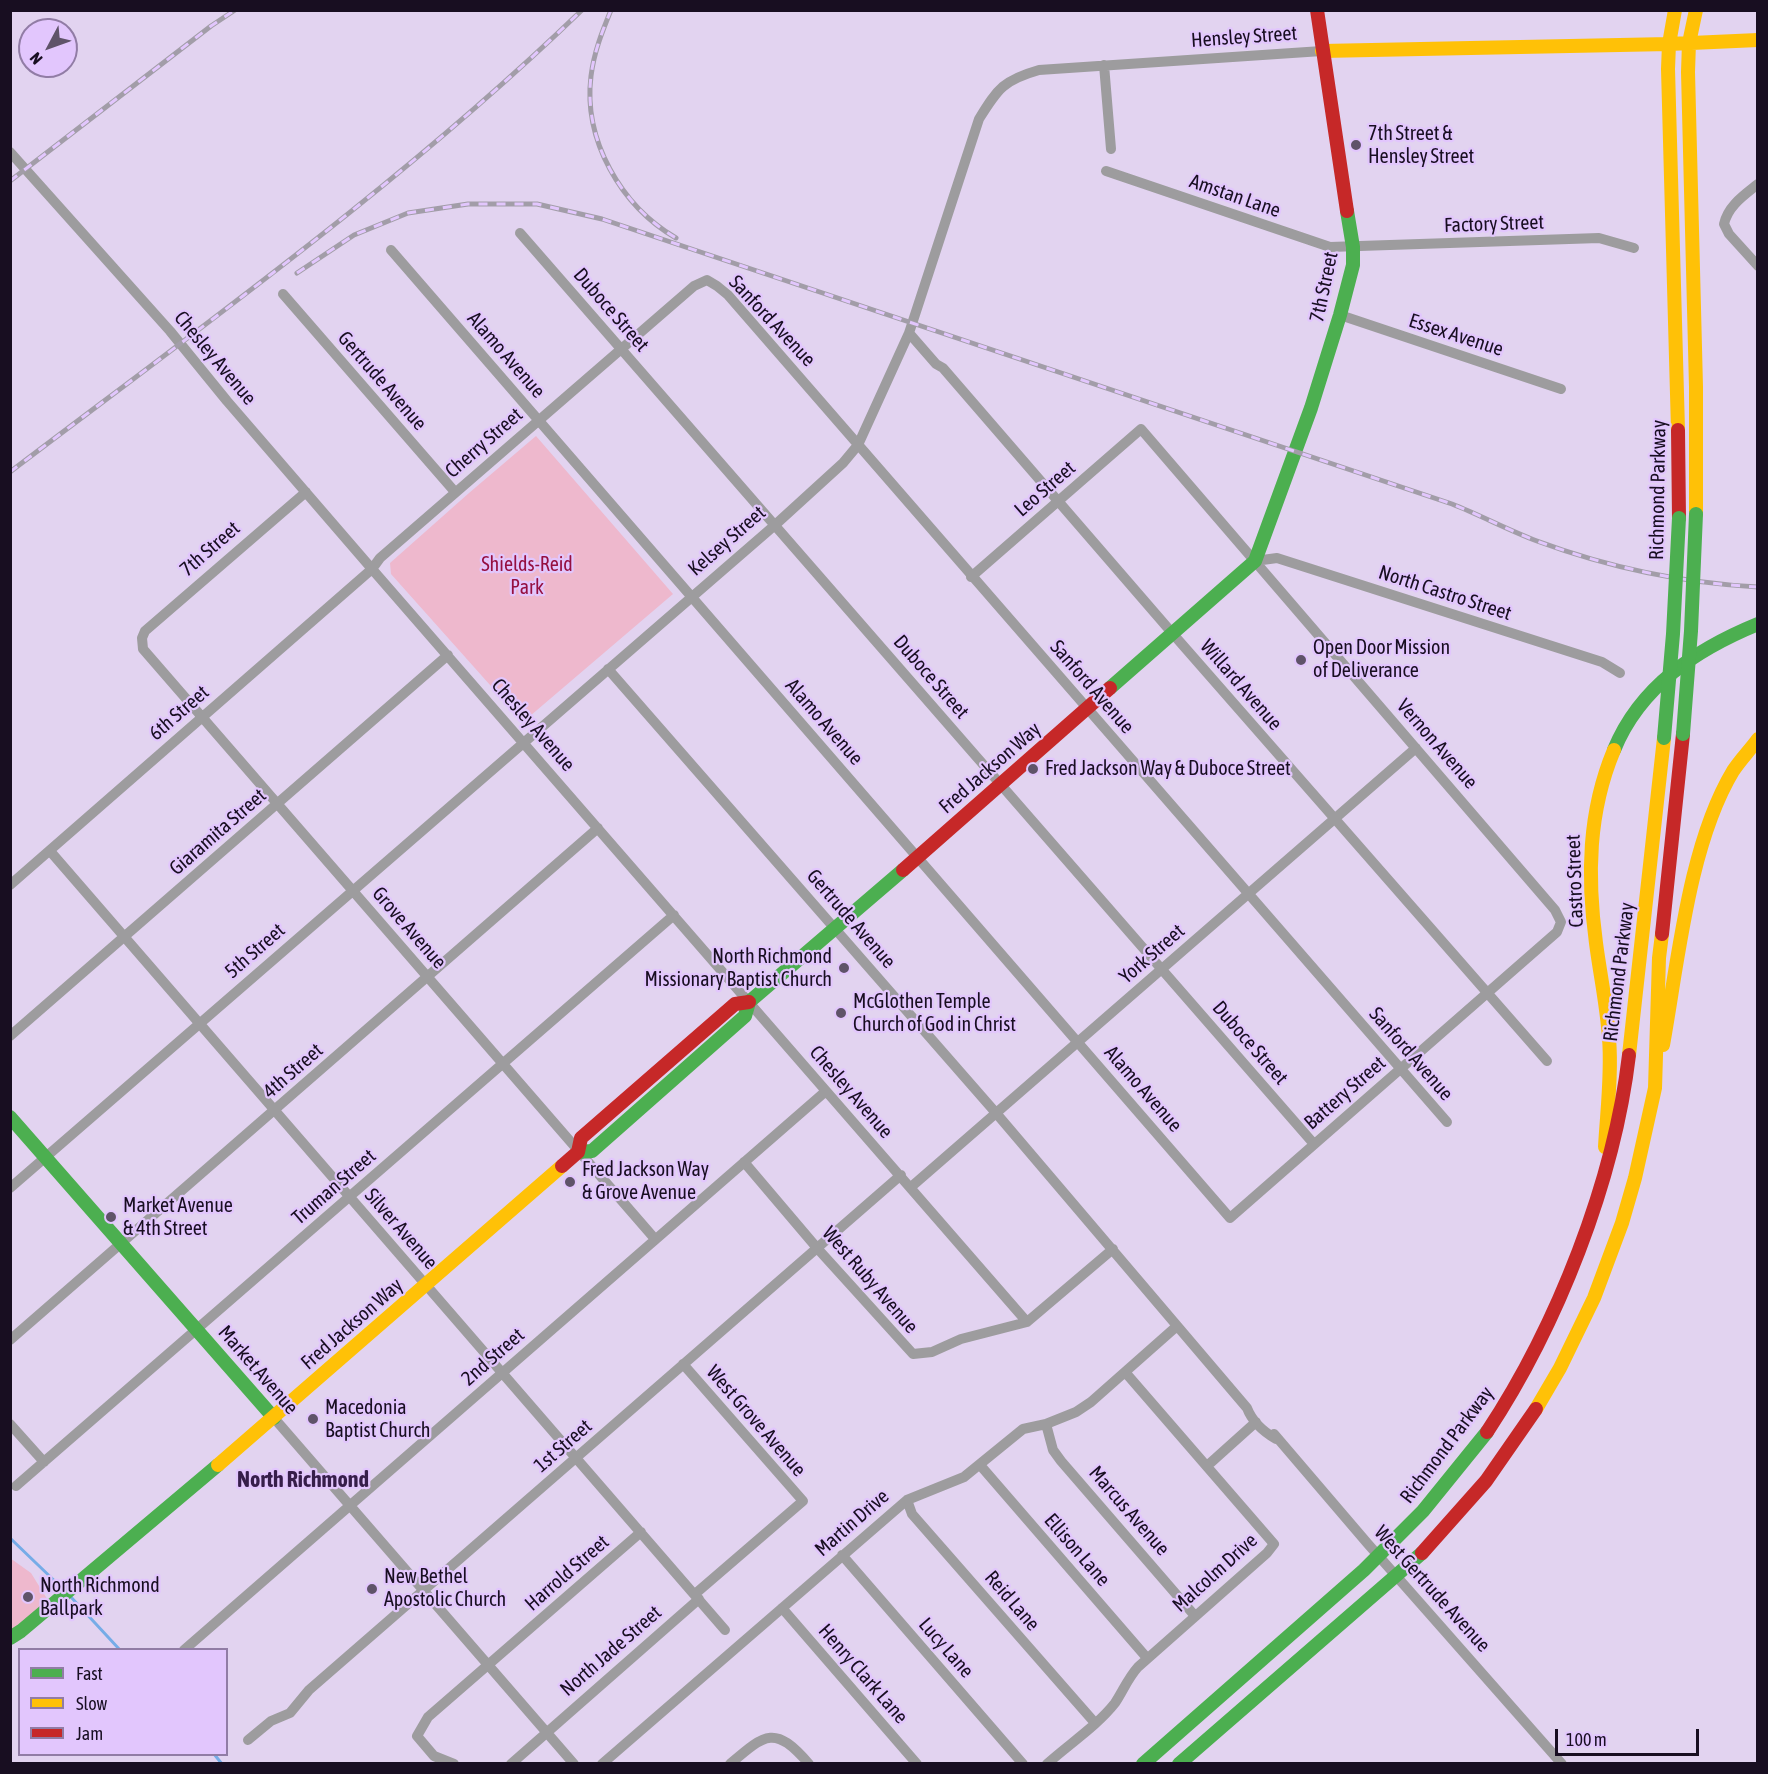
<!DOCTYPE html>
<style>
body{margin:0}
#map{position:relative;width:1768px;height:1774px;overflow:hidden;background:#e2d3f0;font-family:"Asap Condensed",sans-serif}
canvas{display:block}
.frame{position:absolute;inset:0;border:12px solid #180e21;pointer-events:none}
.legend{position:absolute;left:18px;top:1648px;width:210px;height:108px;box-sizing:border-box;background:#e2c6fd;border:2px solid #917ca5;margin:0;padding:8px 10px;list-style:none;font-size:18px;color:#180e21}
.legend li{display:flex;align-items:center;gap:12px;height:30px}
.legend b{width:30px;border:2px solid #917ca5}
.north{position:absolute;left:18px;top:18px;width:60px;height:60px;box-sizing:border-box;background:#e2c6fd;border:2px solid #917ca5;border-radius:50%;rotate:229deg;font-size:16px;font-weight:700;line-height:24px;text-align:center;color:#180e21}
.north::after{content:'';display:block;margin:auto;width:21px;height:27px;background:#5f5369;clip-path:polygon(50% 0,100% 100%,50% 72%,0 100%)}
.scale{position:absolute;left:1555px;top:1729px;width:144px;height:27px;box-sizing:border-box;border:3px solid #180e21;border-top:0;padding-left:8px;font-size:18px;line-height:21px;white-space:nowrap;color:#180e21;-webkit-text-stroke:4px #e2c6fd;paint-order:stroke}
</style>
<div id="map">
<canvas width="1768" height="1774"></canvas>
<div class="frame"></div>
<ul class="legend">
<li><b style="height:8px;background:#4caf50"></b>Fast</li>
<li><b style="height:8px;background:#ffc107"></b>Slow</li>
<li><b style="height:8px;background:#c62828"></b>Jam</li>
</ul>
<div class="north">N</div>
<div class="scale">100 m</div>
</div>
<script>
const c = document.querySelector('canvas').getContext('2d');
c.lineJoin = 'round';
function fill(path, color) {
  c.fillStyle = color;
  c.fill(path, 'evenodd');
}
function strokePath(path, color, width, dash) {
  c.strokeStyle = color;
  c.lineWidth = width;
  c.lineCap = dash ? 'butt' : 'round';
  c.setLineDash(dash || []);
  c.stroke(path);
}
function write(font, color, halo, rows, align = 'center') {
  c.font = font + ' "Asap Condensed",sans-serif';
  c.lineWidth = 4.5;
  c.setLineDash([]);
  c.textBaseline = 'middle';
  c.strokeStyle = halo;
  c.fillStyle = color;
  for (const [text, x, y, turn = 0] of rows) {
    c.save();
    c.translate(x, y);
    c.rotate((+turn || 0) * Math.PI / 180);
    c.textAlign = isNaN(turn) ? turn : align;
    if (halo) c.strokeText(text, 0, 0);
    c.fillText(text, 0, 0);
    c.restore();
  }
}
fill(new Path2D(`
 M536 436 673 594 523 722 391 574 390 563 469 493Z
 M10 1558 31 1573 49 1602 10 1634Z`), '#eeb8cd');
strokePath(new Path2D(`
 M10 1538 63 1589
 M70 1596 120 1650
 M214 1754 222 1764`), '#76ace7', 3);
strokePath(new Path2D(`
 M1104 65 1111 149
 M10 152 170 331 227 401 372 569 1027 1322
 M1106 171 1330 247 1599 238 1634 248
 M1758 184C1743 196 1728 206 1724 224L1729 234 1758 266
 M520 233 1314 1144
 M391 250 1230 1218 1557 932 1561 922 1555 910 1141 429 971 577
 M283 294 455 492
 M1340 315 1561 389
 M909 333 936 364 943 368 1173 634 1547 1061
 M306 492 145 631 142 638 143 649 655 1239
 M1255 561 1277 558 1602 662 1620 673
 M608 669 996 1113 1247 1408C1252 1421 1264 1432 1276 1439
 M50 851 725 1630
 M10 885 372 569 380 558 694 286 707 280 717 286 728 295 1447 1122
 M10 1036 448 655
 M744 1162 817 1248 913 1354 932 1352 961 1339 1027 1322 1113 1249
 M911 1187 1416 748
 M10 1188 775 525 843 463 858 445 909 333 979 119C998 88 1004 80 1039 70L1322 51
 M10 1340 598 828
 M683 1364 803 1501 695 1594
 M274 1418 574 1764
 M10 1424 44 1462
 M1046 1424 1053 1450 1061 1461 1195 1616
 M1274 1434 1368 1544 1562 1764
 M980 1465 1147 1658
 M1207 1466 1256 1422
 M16 1486 674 915
 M907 1500 912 1514 1095 1723
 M842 1555 1023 1764
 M782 1608 917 1764
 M184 1650 826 1091
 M248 1740 271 1721 290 1713 309 1690 901 1175
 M454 1764 434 1756 417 1736 428 1717 641 1532
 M511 1764 699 1599
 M602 1764 907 1500 964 1477 1023 1429 1046 1424 1076 1412 1091 1402 1177 1326
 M730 1764C766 1733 775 1725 809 1764
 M1047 1764C1069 1744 1097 1726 1115 1703 1123 1691 1128 1678 1138 1667L1267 1553 1274 1544 1125 1372`), '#9d9c9e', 10);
strokePath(new Path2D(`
 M1110 688 1255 561 1311 408 1340 315 1353 265V247L1347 211
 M1614 750C1640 686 1697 649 1758 624
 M10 1117 274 1418
 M578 1152 592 1151 745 1016 749 1002 903 870
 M10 1638 21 1631 218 1465
 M1143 1764 1364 1570 1423 1511 1487 1432
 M1179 1764 1422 1553`), '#4caf50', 14);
strokePath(new Path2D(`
 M1675 10 1669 44 1668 69 1678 430
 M1696 10 1689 43 1688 72 1696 387V514
 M1322 51 1669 44 1758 40
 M1663 1045C1678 962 1689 844 1733 771 1740 760 1750 750 1758 739
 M1629 1055 1664 738
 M1605 1147C1607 1111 1612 1074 1609 1038 1607 1006 1600 974 1596 943 1587 877 1588 812 1614 750
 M1536 1409 1560 1368 1594 1298 1622 1223 1635 1178 1655 1088 1659 958 1662 934
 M218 1465 562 1166`), '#ffc107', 14);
strokePath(new Path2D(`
 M1317 10 1347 211
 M1678 430 1679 518
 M903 870 1110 688
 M1662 934 1683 734
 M562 1166 578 1152 581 1138 735 1004 749 1002
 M1487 1432C1557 1326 1614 1182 1629 1055
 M1422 1553 1486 1481 1536 1409`), '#c62828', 14);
const rail = new Path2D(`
 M611 10C602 32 594 52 591 76 583 140 621 206 676 238
 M10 181 211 26 235 10
 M297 273 354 235 408 213 468 204H537L602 219 1452 504C1480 515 1508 530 1537 541 1607 567 1683 583 1758 587
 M10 472C205 324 405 181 582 10`);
strokePath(rail, '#a29da8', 5);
strokePath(rail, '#e2c6fd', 3, [9]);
strokePath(new Path2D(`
 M1683 734 1691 631 1696 514
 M1664 738 1673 634 1679 518`), '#4caf50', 14);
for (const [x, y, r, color] of [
 [1356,145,6,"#5f5369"],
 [1301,660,6,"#5f5369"],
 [1033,769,6,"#5f5369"],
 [844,968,6,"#5f5369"],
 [841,1013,6,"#5f5369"],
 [570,1182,6,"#5f5369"],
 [111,1217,6,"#5f5369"],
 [313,1419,6,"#5f5369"],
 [372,1589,6,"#5f5369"],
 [28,1597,6,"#5f5369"]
]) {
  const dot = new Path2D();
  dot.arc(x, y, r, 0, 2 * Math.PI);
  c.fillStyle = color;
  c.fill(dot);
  strokePath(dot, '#e2c6fd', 2);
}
write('20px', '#180e21', '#e2c6fd', [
 ["Hensley Street",1244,37,-4],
 ["Amstan Lane",1235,196,19],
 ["Factory Street",1494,224,-2],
 ["7th Street",1324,287,-78],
 ["Duboce Street",611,310,49],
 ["Sanford Avenue",772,321,47],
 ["Essex Avenue",1456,335,18],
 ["Alamo Avenue",506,355,49],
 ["Chesley Avenue",215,358,50],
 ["Gertrude Avenue",382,381,49],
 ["Cherry Street",484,443,-41],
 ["Leo Street",1045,489,-41],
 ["Richmond Parkway",1658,490,-89],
 ["Kelsey Street",727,541,-41],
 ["7th Street",210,549,-41],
 ["North Castro Street",1445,593,18],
 ["Duboce Street",931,677,49],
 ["Willard Avenue",1241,685,49],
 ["Sanford Avenue",1092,687,49],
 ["6th Street",179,713,-41],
 ["Alamo Avenue",824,722,49],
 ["Chesley Avenue",533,725,49],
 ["Vernon Avenue",1437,744,49],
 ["Fred Jackson Way",990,768,-41],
 ["Giaramita Street",218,832,-41],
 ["Castro Street",1575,881,-92],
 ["Gertrude Avenue",851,919,49],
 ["Grove Avenue",409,928,49],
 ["5th Street",255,951,-41],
 ["York Street",1152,954,-41],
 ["Richmond Parkway",1619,972,-83],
 ["Duboce Street",1250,1043,49],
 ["Sanford Avenue",1411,1054,49],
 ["4th Street",293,1071,-41],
 ["Alamo Avenue",1143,1089,49],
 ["Chesley Avenue",851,1092,49],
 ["Battery Street",1345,1093,-41],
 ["Truman Street",334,1187,-41],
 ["Silver Avenue",401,1229,49],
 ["West Ruby Avenue",870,1280,49],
 ["Fred Jackson Way",352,1324,-41],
 ["2nd Street",493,1357,-41],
 ["Market Avenue",258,1370,49],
 ["West Grove Avenue",756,1421,49],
 ["Richmond Parkway",1447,1445,-53],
 ["1st Street",563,1446,-41],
 ["Marcus Avenue",1129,1511,49],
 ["Martin Drive",852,1523,-41],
 ["Ellison Lane",1077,1550,49],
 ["Harrold Street",567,1573,-41],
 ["Malcolm Drive",1215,1573,-42],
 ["West Gertrude Avenue",1432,1589,48],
 ["Reid Lane",1012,1601,49],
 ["Lucy Lane",946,1648,49],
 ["North Jade Street",611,1651,-41],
 ["Henry Clark Lane",863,1674,49]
]);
write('20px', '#180e21', '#e2c6fd', [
 ["7th Street &",1368,134],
 ["Hensley Street",1368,157],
 ["Open Door Mission",1313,648],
 ["of Deliverance",1313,671],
 ["Fred Jackson Way & Duboce Street",1045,769],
 ["North Richmond",832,957,"right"],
 ["Missionary Baptist Church",832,980,"right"],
 ["McGlothen Temple",853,1002],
 ["Church of God in Christ",853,1025],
 ["Fred Jackson Way",582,1170],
 ["& Grove Avenue",582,1193],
 ["Market Avenue",123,1206],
 ["& 4th Street",123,1229],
 ["Macedonia",325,1408],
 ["Baptist Church",325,1431],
 ["New Bethel",384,1577],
 ["Apostolic Church",384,1600],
 ["North Richmond",40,1586],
 ["Ballpark",40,1609]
], 'left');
write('20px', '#950f40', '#e2c6fd', [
 ["Shields-Reid",527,565],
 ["Park",527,588]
]);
write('bold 22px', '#361e4a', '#e2c6fd', [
 ["North Richmond",303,1480]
]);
</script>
